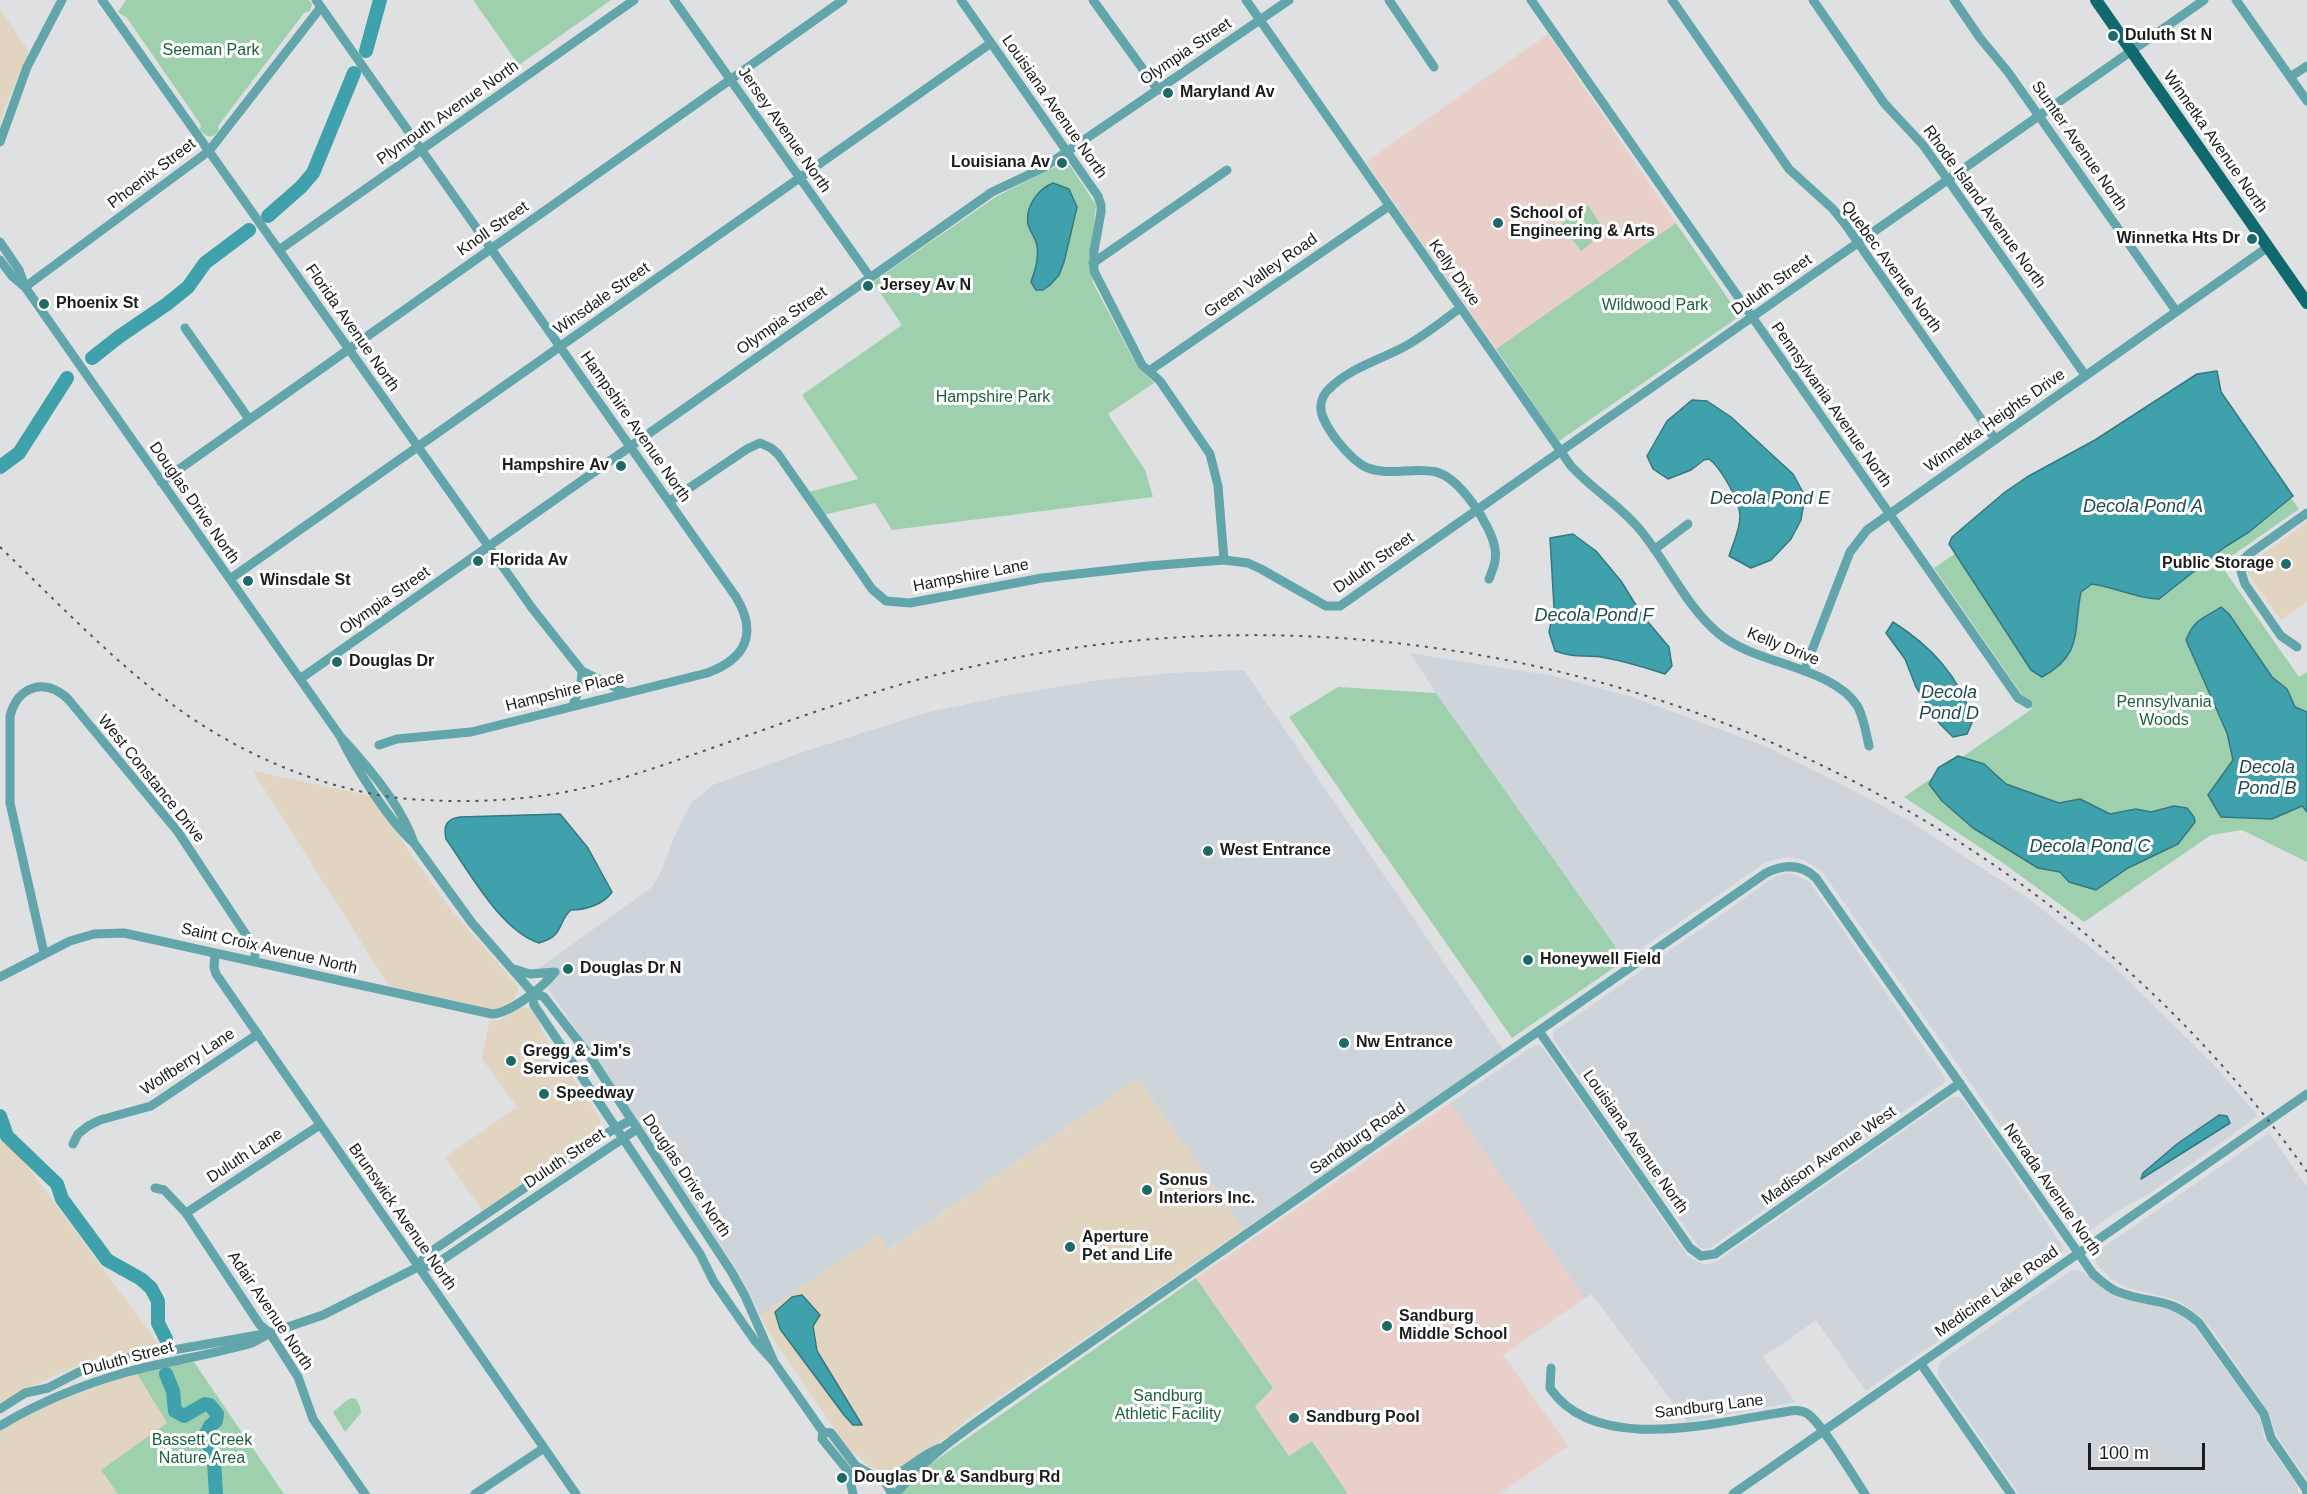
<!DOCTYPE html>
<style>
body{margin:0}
#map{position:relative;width:2307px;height:1494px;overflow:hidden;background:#dfe0e1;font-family:Helvetica,sans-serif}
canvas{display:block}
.scale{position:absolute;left:2088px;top:1443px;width:117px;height:27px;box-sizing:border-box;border:3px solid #1b1c1c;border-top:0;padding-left:8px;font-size:18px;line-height:21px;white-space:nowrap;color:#1b1c1c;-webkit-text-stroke:4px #fff;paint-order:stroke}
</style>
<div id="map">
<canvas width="2307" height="1494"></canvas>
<div class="scale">100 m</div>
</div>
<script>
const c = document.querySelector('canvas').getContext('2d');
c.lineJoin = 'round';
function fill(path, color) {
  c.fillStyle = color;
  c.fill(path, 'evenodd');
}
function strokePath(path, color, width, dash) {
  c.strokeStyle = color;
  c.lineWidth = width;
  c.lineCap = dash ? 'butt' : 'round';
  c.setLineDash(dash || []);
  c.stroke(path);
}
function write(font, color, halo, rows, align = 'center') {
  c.font = font + ' Helvetica,sans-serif';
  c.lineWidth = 6;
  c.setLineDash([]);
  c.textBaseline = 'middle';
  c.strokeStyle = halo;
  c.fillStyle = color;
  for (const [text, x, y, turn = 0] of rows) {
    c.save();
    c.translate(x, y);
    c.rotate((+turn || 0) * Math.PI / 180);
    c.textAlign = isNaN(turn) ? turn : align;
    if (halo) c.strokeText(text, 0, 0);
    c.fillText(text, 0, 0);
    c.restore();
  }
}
fill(new Path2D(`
 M0 8 29 52 5 107 0 126Z
 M2307 522V602L2281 620 2248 574 2247 569 2249 564Z
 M253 771 371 796 447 905 516 984 518 989 515 998 503 1008 494 1010 389 986Z
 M520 1006 534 1010 543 1033 600 1119V1127L595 1135 483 1212 445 1157 517 1107 482 1059 489 1021H499Z
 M1138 1078 1244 1229 966 1420 949 1436 917 1456 894 1475 884 1473 869 1466 847 1447 769 1333 760 1315 879 1234 890 1249Z
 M0 1129 160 1346 96 1359 58 1374 0 1402Z
 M136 1372 167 1423 101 1470 118 1494H0V1430L46 1406Z`), '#e1d4c1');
fill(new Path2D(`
 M1410 653 1554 676 1635 698 1765 746 1870 799 1911 822 2025 896 2111 964 2212 1063 2258 1116 2149 1194 2114 1213 2085 1234 2079 1235 2075 1232 1824 874 1817 868 1804 860 1788 857 1766 862 1625 960 1436 693Z
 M1244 670 1504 1051 1244 1229 1138 1078 889 1249 879 1234 760 1315 741 1276 536 970 651 888 660 874 678 828 692 802 713 785 800 753 925 713 1010 695 1091 681 1172 673Z
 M1790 873 1809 881 1945 1078V1082L1710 1248 1703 1249 1699 1247 1554 1040 1553 1035 1555 1031 1776 876Z
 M1538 1045 1543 1048 1687 1255 1695 1261 1708 1265 1717 1261 1952 1097H1960L1964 1101 2061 1244 2063 1250 2061 1255 1866 1391 1816 1320 1763 1357 1795 1402 1687 1422 1592 1294 1585 1298 1450 1103 1533 1046Z
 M2269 1133 2307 1187V1479L2277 1436 2268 1411 2214 1332 2201 1317 2177 1300 2128 1288 2112 1280 2096 1263 2095 1257 2098 1251Z
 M2072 1270H2078L2083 1272 2119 1298 2163 1307 2180 1314 2195 1327 2260 1417 2264 1438 2298 1487V1494H2019L1938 1376V1368L1941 1361Z`), '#cdd4da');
fill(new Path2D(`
 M1548 34 1676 223 1496 349 1366 162Z
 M1450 1103 1585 1298 1503 1355 1568 1446 1499 1494H1348L1312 1441 1289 1456 1255 1407 1273 1388 1196 1278Z`), '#e9cfca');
fill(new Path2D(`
 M126 0H309L312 4 310 11 304 13 218 126 219 130C213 139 207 138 200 130L201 125 127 18 118 12Z
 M473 0H611L519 65Z
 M1067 161 1096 205 1090 264 1093 283 1137 366 1154 383 1108 414 1145 470 1153 497 892 530 875 503 823 515 809 492 858 479 802 395 902 325 873 282 997 196Z
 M1588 205 1605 232 1581 251 1561 224Z
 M1676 223 1740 316 1559 441 1496 349Z
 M2205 382 2299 509 2220 564 2299 677 2307 672V862L2242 830 2211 835 2084 922 1996 858 1904 797 2032 709 1934 568Z
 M1338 687 1436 693 1625 960 1512 1038 1289 717Z
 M1196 1278 1273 1388 1255 1407 1289 1456 1312 1441 1348 1494H902L910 1482 932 1463Z
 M194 1362 284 1494H118L101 1470 167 1423 136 1372Z
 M352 1398 356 1399 360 1406 361 1413 345 1432 333 1412 347 1400Z`), '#9ed0ad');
const water = new Path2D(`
 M1053 183 1069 189 1077 207 1064 262 1059 275 1050 285 1043 290H1036L1031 282C1035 270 1039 259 1037 246 1036 238 1030 232 1028 224 1025 207 1038 189 1053 183Z
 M2217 371 2221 392 2293 496 2249 532 2225 547 2159 599C2137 599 2115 587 2092 584L2081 592C2073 632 2083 655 2042 677L2031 670 1949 544 1952 537 2005 492 2027 477 2095 440 2197 374Z
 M1692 400 1707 401 1731 417 1793 474 1805 496 1801 520 1791 539 1771 560 1751 568 1729 556C1733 543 1740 530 1740 516 1740 501 1721 468 1709 459L1704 460 1691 470 1668 479 1653 469 1647 456 1667 421Z
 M1573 534 1596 551 1621 581 1642 615 1669 647 1672 666 1665 674C1644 667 1624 661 1601 657 1583 655 1574 658 1555 651L1549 632 1554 607 1550 538Z
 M2221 607 2229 614 2272 677 2287 689 2295 707 2307 712V812L2302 806 2272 819 2221 817 2208 795 2233 760 2227 733 2186 640C2195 618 2203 619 2221 607Z
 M1893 622C1931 646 1959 676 1973 720L1967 734 1953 737 1940 724 1916 687 1905 659 1886 633Z
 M1958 756 1984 764 2006 784 2059 803 2080 799 2110 814 2136 809 2151 812 2174 806 2187 808 2194 817 2195 822 2178 844 2128 868 2096 890 2069 882 2060 872 2038 868 1973 828 1942 801 1929 784 1938 768Z
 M560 814 588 848 612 892C604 904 586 910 571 910 557 922 565 936 539 943 500 930 469 871 446 839 443 825 447 819 460 817Z
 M2219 1115 2227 1116 2230 1123 2141 1179 2143 1173 2177 1144Z
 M802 1295 820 1315 813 1326 817 1351 862 1425H853L844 1415 780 1329 775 1312 792 1297Z`);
fill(water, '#3fa1ac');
strokePath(water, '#347981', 1.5);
strokePath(new Path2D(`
 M366 51 380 0
 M268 216 301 187 313 173 354 73
 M92 358 120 336 167 304 188 287 205 263 249 230
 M0 467 19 453 67 378
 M0 1116 7 1136 57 1184 62 1199 107 1260 141 1279 151 1288 158 1301V1323L166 1339
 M166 1374 173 1391 175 1411 184 1416 205 1404 210 1405 217 1414 216 1421 210 1426 206 1434 214 1461 216 1494`), '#3fa1ac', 14);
strokePath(new Path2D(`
 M102 0 532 608 582 671 625 692
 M316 0 736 597C758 633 746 659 707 673L471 732 397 739 379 745
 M674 0 870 277
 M961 0 1098 196 1101 205V212L1094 251V271L1142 365 1160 381 1210 454 1218 486 1224 560
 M1093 0 1158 90
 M1246 0 1571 466C1593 490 1621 506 1641 531 1668 564 1686 606 1718 633 1755 665 1833 666 1858 707 1864 719 1866 733 1869 746
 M1389 0 1434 67
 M1531 0 2018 698 2028 704
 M1672 0 1789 169 1833 209 1845 224 1995 439
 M1813 0 1884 103 1923 145 1948 180 2085 375
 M1954 0 1980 38 2008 72 2176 311
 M2236 0 2307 101
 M2290 77 2307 66
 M0 142 27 67 62 0
 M0 242 19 270 25 287
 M279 250 634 0
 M0 260 12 276 25 287 340 736C365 763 403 808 414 843 389 821 355 767 340 736
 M1093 263 1227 170
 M25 287 209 151 321 7
 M1460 308C1441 322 1422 338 1400 349 1376 361 1349 369 1329 389 1325 392 1321 400 1321 405 1318 422 1352 463 1368 468 1389 476 1414 467 1436 472 1459 477 1492 526 1495 549 1497 560 1493 569 1489 579
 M185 328 249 419
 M1149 371 1389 206
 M161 482 843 0
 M670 501 747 449 760 443 771 448 778 454 872 589 886 601 910 603 1042 578 1148 566 1224 560 1248 563 1261 569 1326 606H1340L2204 0
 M1655 549 1688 524
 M230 579 991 43
 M2297 647 2281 636 2245 584 2240 568 2242 561 2249 554 2307 513
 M1804 671 1850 552 1867 530 2268 247
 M300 679 992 192 1043 168 1289 0
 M573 705 581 684 582 671
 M414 843 472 923 532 992 544 997 589 1055 731 1271 745 1296 774 1362
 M44 953 10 803V716C18 686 45 677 68 699L178 832 256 950 254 961
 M215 953 214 967 216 974 576 1494
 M514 969 530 974 555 972
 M0 977 70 941 94 934 124 933 492 1014C511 1013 543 987 555 972
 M532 992 534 1005 700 1254 714 1282 755 1341 774 1362 823 1432 822 1439 848 1471 853 1494
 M1539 1031 1690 1248 1701 1256 1715 1254 1722 1249 1960 1083
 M73 1144 78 1134 88 1126 100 1120 151 1106 258 1034
 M155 1188 164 1190 186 1213 260 1325 270 1333 298 1377 313 1419 365 1494
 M186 1213 320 1125
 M418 1267 426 1255 598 1138 631 1120
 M1921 1364 2011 1494
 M1551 1368 1550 1388C1596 1457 1722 1421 1790 1411 1797 1410 1802 1410 1808 1414 1823 1425 1853 1476 1865 1494
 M0 1409 25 1393 48 1388 79 1372 122 1359 264 1334
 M0 1426C39 1402 82 1385 127 1372 168 1361 211 1355 252 1343L270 1333 323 1315 418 1267 433 1266 637 1129
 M823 1432 831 1433 856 1466 885 1482 892 1494
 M880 1479C906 1475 916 1457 940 1448
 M475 1494 544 1448
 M896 1494C925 1457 964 1431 1002 1404L1766 873C1784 864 1801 863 1816 878L2093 1274C2100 1280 2107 1287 2116 1291 2149 1305 2168 1295 2199 1323L2264 1414 2271 1438 2306 1489 2307 1494
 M1733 1494 2307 1094`), '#62a5aa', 9);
strokePath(new Path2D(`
 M2096 0 2307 303`), '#0f696f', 12);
strokePath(new Path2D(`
 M0 547C55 600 112 660 173 705 238 753 318 788 399 798 450 803 503 802 554 794 602 786 647 771 692 755 753 734 814 711 876 692 913 680 951 671 989 663 1483 557 2014 759 2307 1172`), '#545556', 2, [3, 6]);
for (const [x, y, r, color] of [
 [2113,36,6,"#1e6a66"],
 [1168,93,6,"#1e6a66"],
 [1062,163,6,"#1e6a66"],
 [1498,223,6,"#1e6a66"],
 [2252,239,6,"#1e6a66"],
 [868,286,6,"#1e6a66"],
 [44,304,6,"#1e6a66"],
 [621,466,6,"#1e6a66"],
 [478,561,6,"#1e6a66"],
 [2286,564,6,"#1e6a66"],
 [248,581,6,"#1e6a66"],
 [337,662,6,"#1e6a66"],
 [1208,851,6,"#1e6a66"],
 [1528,960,6,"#1e6a66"],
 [568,969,6,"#1e6a66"],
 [1344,1043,6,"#1e6a66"],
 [511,1061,6,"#1e6a66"],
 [544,1094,6,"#1e6a66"],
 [1147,1190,6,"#1e6a66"],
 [1070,1247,6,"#1e6a66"],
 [1387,1326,6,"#1e6a66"],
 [1294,1418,6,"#1e6a66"],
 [842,1478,6,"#1e6a66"]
]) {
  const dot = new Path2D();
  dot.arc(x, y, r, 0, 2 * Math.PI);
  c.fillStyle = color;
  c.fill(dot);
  strokePath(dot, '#fff', 2);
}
write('bold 16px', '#1b1c1c', '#fff', [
 ["Duluth St N",2125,36],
 ["Maryland Av",1180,93],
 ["Louisiana Av",1050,163,"right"],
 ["School of",1510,214],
 ["Engineering & Arts",1510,232],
 ["Winnetka Hts Dr",2240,239,"right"],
 ["Jersey Av N",880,286],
 ["Phoenix St",56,304],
 ["Hampshire Av",609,466,"right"],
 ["Florida Av",490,561],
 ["Public Storage",2274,564,"right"],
 ["Winsdale St",260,581],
 ["Douglas Dr",349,662],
 ["West Entrance",1220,851],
 ["Honeywell Field",1540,960],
 ["Douglas Dr N",580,969],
 ["Nw Entrance",1356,1043],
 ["Gregg & Jim's",523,1052],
 ["Services",523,1070],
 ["Speedway",556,1094],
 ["Sonus",1159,1181],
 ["Interiors Inc.",1159,1199],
 ["Aperture",1082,1238],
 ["Pet and Life",1082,1256],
 ["Sandburg",1399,1317],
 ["Middle School",1399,1335],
 ["Sandburg Pool",1306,1418],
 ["Douglas Dr & Sandburg Rd",854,1478]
], 'left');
write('16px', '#1b6239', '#fff', [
 ["Seeman Park",211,51],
 ["Wildwood Park",1655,306],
 ["Hampshire Park",993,398],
 ["Pennsylvania",2164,703],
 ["Woods",2164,721],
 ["Sandburg",1168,1397],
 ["Athletic Facility",1168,1415],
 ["Bassett Creek",202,1441],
 ["Nature Area",202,1459]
]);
write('16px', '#1b1c1c', '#fff', [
 ["Olympia Street",1186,52,-34],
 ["Louisiana Avenue North",1054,107,55],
 ["Plymouth Avenue North",448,113,-35],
 ["Jersey Avenue North",784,130,55],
 ["Winnetka Avenue North",2215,142,55],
 ["Sumter Avenue North",2079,146,55],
 ["Phoenix Street",152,174,-37],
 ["Rhode Island Avenue North",1984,207,54],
 ["Knoll Street",493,229,-35],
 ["Quebec Avenue North",1891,267,54],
 ["Kelly Drive",1454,273,55],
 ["Green Valley Road",1261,276,-35],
 ["Duluth Street",1772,285,-35],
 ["Winsdale Street",602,299,-35],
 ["Olympia Street",782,321,-35],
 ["Florida Avenue North",352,328,55],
 ["Pennsylvania Avenue North",1831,405,55],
 ["Winnetka Heights Drive",1995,421,-35],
 ["Hampshire Avenue North",635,427,55],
 ["Douglas Drive North",194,503,55],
 ["Duluth Street",1374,563,-35],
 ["Hampshire Lane",971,576,-11],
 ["Olympia Street",385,601,-35],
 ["Kelly Drive",1783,647,22],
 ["Hampshire Place",565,692,-14],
 ["West Constance Drive",151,779,51],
 ["Saint Croix Avenue North",269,949,13],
 ["Wolfberry Lane",188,1062,-33],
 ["Sandburg Road",1358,1139,-35],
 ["Louisiana Avenue North",1635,1142,55],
 ["Duluth Lane",245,1156,-33],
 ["Madison Avenue West",1829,1156,-35],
 ["Duluth Street",565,1159,-34],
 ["Douglas Drive North",686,1176,56],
 ["Nevada Avenue North",2052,1190,55],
 ["Brunswick Avenue North",402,1217,55],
 ["Medicine Lake Road",1997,1292,-35],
 ["Adair Avenue North",270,1311,56],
 ["Duluth Street",128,1359,-15],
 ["Sandburg Lane",1709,1407,-7]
]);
write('italic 18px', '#1f4a4f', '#fff', [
 ["Decola Pond E",1770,499],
 ["Decola Pond A",2143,507],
 ["Decola Pond F",1594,616],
 ["Decola",1949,693],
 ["Pond D",1949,714],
 ["Decola",2267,768],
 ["Pond B",2267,789],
 ["Decola Pond C",2090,847]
]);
</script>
